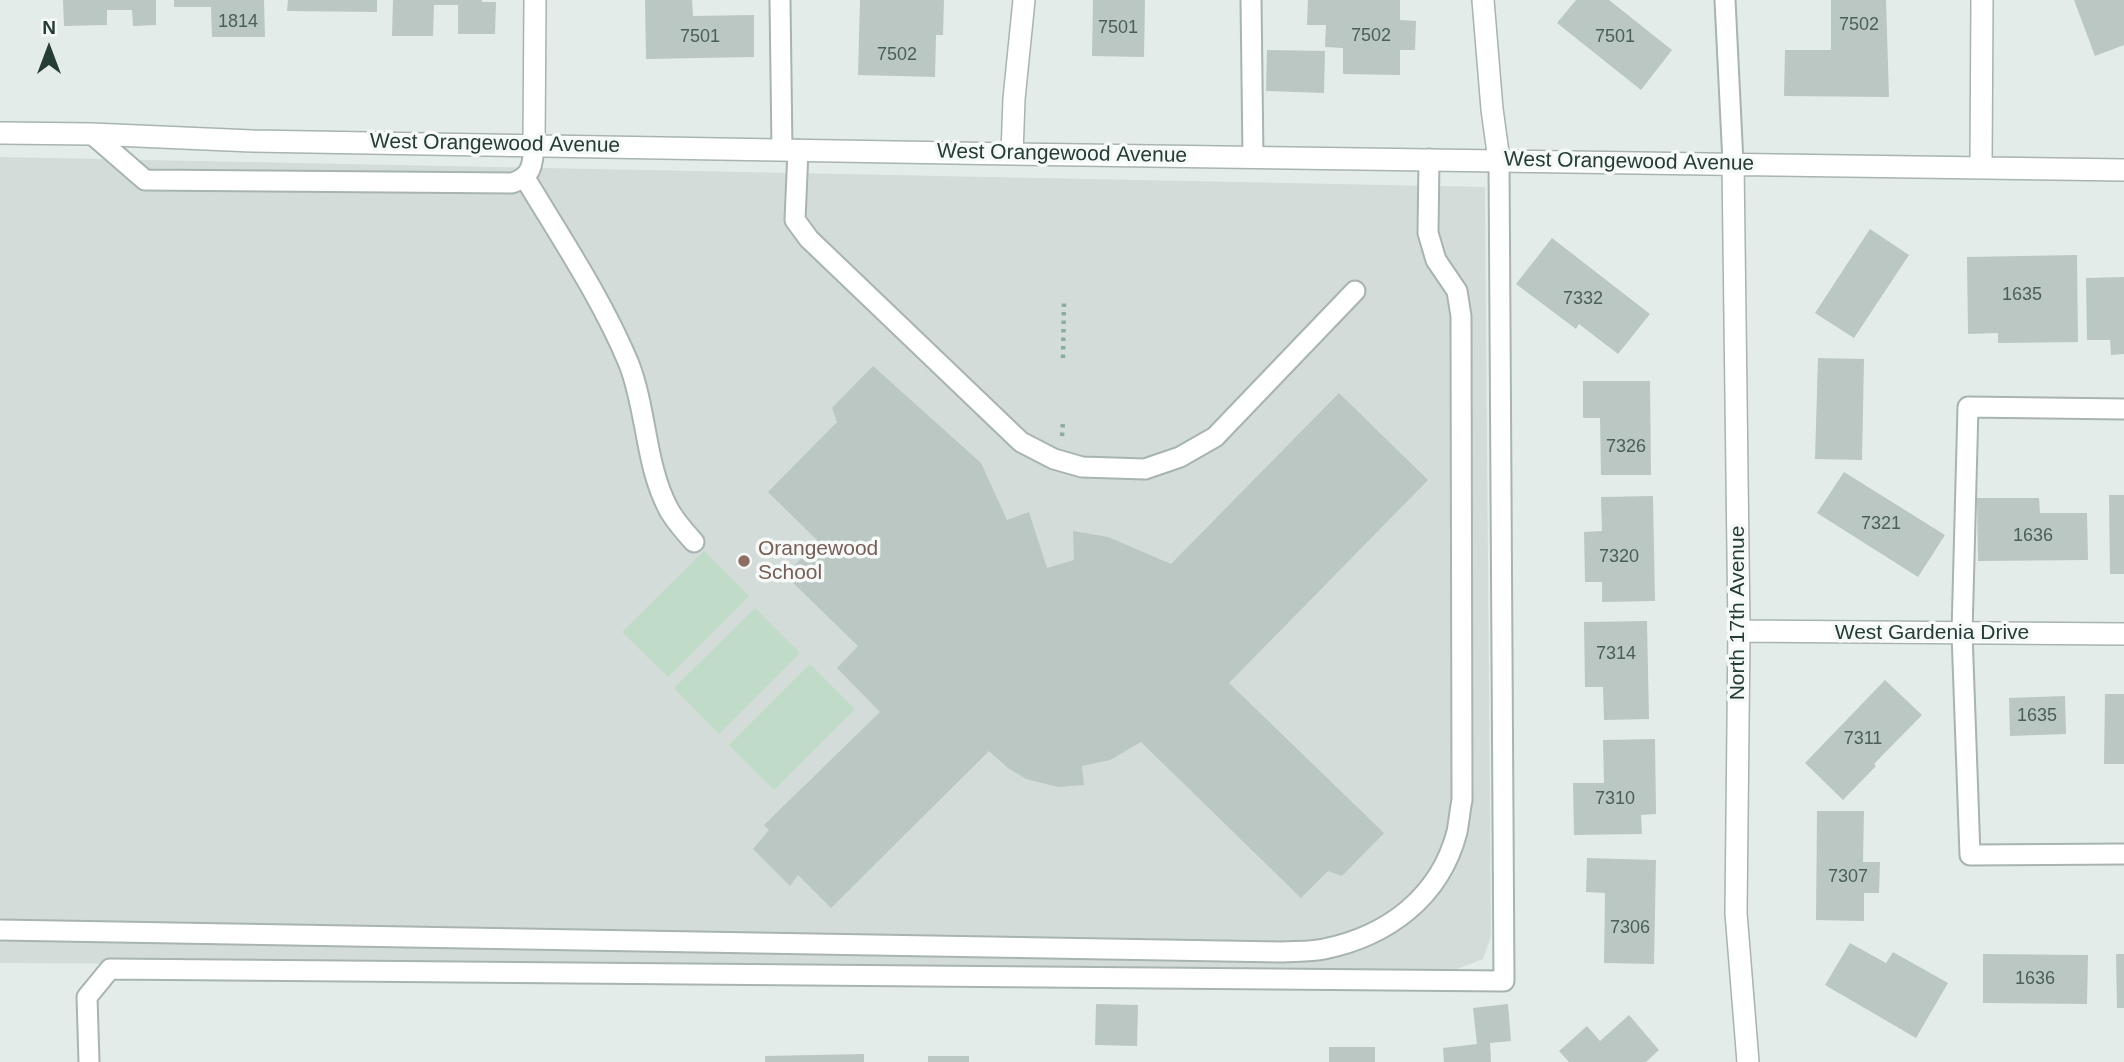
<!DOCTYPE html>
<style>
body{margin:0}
#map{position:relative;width:2124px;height:1062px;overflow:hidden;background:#e4ece9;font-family:Helvetica,sans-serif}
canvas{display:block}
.north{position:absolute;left:14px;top:14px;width:70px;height:70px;-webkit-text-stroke:5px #f5f9f7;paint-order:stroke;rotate:0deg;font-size:19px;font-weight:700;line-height:28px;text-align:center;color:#253c37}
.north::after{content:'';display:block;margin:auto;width:24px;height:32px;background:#253c37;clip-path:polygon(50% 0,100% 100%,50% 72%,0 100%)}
</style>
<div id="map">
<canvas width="2124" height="1062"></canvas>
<div class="north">N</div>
</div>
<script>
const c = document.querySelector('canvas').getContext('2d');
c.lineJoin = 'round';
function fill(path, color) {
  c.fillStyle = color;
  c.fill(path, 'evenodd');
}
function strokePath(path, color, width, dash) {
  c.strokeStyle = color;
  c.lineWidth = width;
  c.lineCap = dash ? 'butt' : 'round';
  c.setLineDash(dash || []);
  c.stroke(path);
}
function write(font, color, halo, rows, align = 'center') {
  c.font = font + ' Helvetica,sans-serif';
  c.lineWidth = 7;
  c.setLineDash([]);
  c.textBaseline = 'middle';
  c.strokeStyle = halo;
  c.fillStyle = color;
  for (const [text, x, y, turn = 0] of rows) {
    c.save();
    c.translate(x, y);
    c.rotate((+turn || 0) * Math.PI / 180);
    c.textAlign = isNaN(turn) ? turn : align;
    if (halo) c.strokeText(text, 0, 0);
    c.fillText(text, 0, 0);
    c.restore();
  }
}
fill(new Path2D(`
 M0 157 1485 187 1491 936 1483 959 1449 972 0 963Z`), '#d3dcd8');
fill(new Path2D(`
 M704 551 749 596 668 677 622 632Z
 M755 608 800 653 719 734 674 688Z
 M810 664 855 709 774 790 729 745Z`), '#c0dbc8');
fill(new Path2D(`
 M63 0H156V25L133 26 132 10H107V25L64 26Z
 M174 0H264L265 37H212L211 7H174Z
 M288 0H377V12L287 11Z
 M393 0H482V2H496L495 34H458V5H434L433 36H392Z
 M645 0H692L693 16 754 15V57L646 59Z
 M860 0H944L943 35H936L935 77 858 75Z
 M1093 0H1145L1144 57 1092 56Z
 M1308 0H1400V20L1416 21 1415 50H1400V75L1343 74V48L1325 47 1326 25H1307Z
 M1576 0H1609L1672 50 1641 90 1557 23Z
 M1831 0H1886L1889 97 1784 96 1785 50H1831Z
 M2074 0H2124V45L2095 56Z
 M1267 50 1325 51 1324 93 1266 91Z
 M1870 229 1909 255 1854 338 1815 313Z
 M1552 238 1650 314 1618 354 1579 324 1576 329 1516 284Z
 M2077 255 2078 342 1998 343V333L1968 334 1967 257Z
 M2124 277V354L2111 355 2110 340H2087L2086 278Z
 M1818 358 1864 359 1862 460 1815 459Z
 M873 366 981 463 1007 520 1029 512 1047 568 1074 560 1073 531 1108 537 1171 564 1339 393 1428 480 1229 683 1384 833 1342 876 1328 871 1301 898 1141 742 1110 760 1082 766 1084 785 1058 787 1026 779 1008 768 989 751 831 908 798 875 790 886 753 849 769 830 764 825 880 712 837 668 858 646 785 575 818 541 768 492 837 422 832 408Z
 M1583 381H1650L1651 475H1601L1600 418H1583Z
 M1844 472 1945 535 1918 577 1817 513Z
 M2109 495H2124V574H2110Z
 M1653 496 1655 601 1602 602V582H1585L1584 532 1602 531 1601 497Z
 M1977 498H2039L2040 513H2087L2088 560 1978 561Z
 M1647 621 1649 719 1604 720 1603 687H1585L1584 622Z
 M1885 680 1922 715 1874 764 1876 766 1843 800 1805 763Z
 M2105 694H2124V764H2104Z
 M2065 696 2066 734 2010 736 2009 698Z
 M1655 739 1656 814 1641 815 1642 834 1574 835 1573 783H1604L1603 740Z
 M1817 811H1864L1863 862H1880L1879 893H1864V921L1816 920Z
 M1587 858 1656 860 1654 964 1604 963 1605 893 1586 892Z
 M1850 943 1886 963 1893 952 1948 983 1916 1038 1825 985Z
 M1983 954 2088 955 2087 1004 1983 1003Z
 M2116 954H2124V1008H2117Z
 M1096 1004 1138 1005 1137 1046 1095 1045Z
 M1508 1004 1511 1041 1490 1043 1491 1062H1444L1443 1048 1477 1044 1473 1008Z
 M1629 1015 1659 1050 1646 1062H1569L1559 1051 1587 1026 1600 1041Z
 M1329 1047H1375V1062H1329Z
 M864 1054V1062H765V1056Z
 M928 1056H969V1062H928Z`), '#bac7c2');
const service = new Path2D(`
 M780 0 782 149
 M1251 0 1253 157
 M1725 0 1733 163
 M92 134 145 180 512 183C532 177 533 164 534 145
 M798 150 795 220 809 239 1021 442 1054 459 1082 467 1145 469 1180 457 1215 437 1355 291
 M525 178C561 238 602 299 629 364 647 411 645 464 668 508 674 520 685 532 694 542
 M2124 409 1968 407 1962 633 1970 855 2124 854
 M0 930 1281 952C1295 951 1310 952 1324 949 1388 936 1440 897 1457 832 1459 821 1460 810 1462 800L1461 316 1457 291 1436 260 1428 233 1429 159
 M89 1062 87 997 110 969 1504 981 1499 160`);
const minor = new Path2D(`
 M1483 0 1492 109 1499 160
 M0 133 92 134 252 141 1012 154 2124 170
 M534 145 535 0
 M1012 154 1014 99 1024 0
 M1733 163 1739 631 1736 913 1748 1062
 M1981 167 1982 0
 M1739 631 2124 634`);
strokePath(service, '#a7b4b0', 23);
strokePath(minor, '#a7b4b0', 24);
strokePath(new Path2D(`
 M1063 358 1064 301
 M1062 436 1063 421`), '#88ada3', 4.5, [3.5, 5]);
strokePath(service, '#fff', 19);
strokePath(minor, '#fff', 21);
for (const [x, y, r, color] of [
 [744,561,7,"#8d6e63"]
]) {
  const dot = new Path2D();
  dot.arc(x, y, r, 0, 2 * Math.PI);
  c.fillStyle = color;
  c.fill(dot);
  strokePath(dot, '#f5f9f7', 2.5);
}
write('18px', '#4a5f5a', null, [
 ["1814",238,22],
 ["7502",1859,25],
 ["7501",1118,28],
 ["7502",1371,36],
 ["7501",700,37],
 ["7501",1615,37],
 ["7502",897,55],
 ["1635",2022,295],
 ["7332",1583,299],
 ["7326",1626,447],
 ["7321",1881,524],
 ["1636",2033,536],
 ["7320",1619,557],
 ["7314",1616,654],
 ["1635",2037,716],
 ["7311",1863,739],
 ["7310",1615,799],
 ["7307",1848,877],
 ["7306",1630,928],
 ["1636",2035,979]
]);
write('21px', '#253c37', '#f5f9f7', [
 ["West Orangewood Avenue",495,144,1],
 ["West Orangewood Avenue",1062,154,1],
 ["West Orangewood Avenue",1629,162,1],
 ["North 17th Avenue",1738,613,-90],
 ["West Gardenia Drive",1932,633]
]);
write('21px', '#785e54', '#f5f9f7', [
 ["Orangewood",758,549],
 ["School",758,573]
], 'left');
</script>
